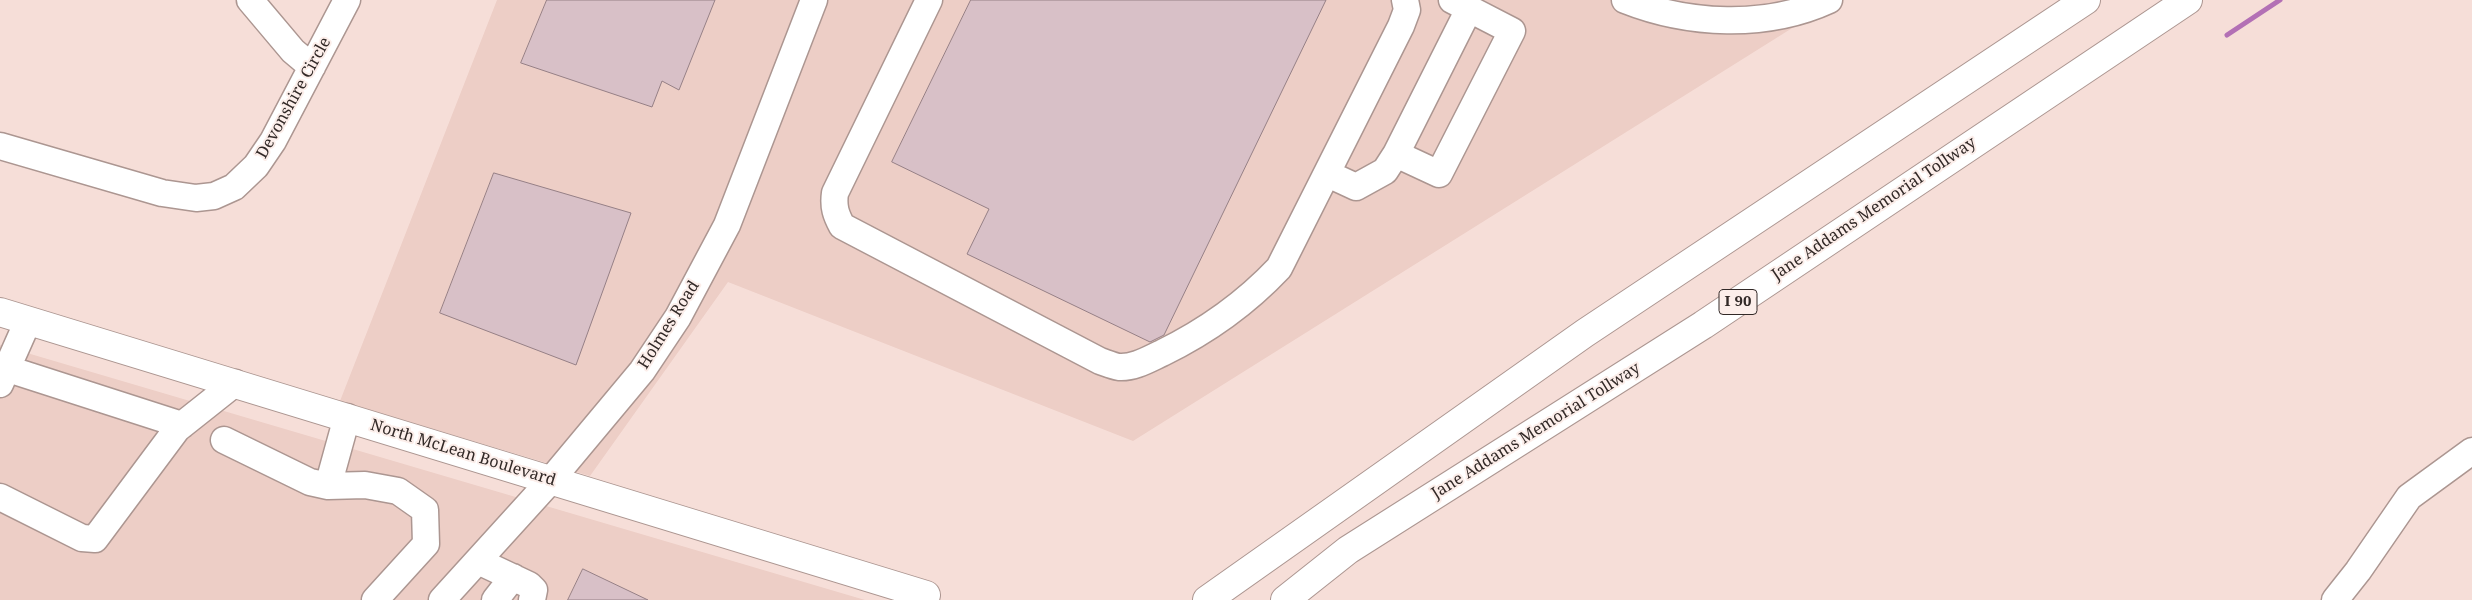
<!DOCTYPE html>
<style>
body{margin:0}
canvas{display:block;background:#f6ded8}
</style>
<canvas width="2472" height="600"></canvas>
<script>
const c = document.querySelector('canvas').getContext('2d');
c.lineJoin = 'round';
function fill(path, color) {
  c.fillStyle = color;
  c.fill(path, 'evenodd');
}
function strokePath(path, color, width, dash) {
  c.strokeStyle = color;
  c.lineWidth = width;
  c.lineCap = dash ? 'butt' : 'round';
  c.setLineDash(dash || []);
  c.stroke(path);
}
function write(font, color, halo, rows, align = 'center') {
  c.font = font + ' "Noto Serif",serif';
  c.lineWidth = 4;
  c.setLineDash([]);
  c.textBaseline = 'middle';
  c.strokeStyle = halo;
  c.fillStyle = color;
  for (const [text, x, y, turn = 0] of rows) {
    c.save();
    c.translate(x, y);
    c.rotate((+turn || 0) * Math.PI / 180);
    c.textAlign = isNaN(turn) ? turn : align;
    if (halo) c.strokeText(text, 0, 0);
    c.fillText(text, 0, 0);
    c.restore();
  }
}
fill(new Path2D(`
 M497 0H1837L1133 441 728 282 590 476 340 401Z
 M0 345 865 600H0Z`), '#edcec6');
strokePath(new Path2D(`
 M2227 35 2280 0`), '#b370b5', 5);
const building = new Path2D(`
 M547 0H715L679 90 662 81 652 107 521 63Z
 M971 0H1326L1164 335 1150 342 967 254 989 209 892 162Z
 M494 173 631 213 576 365 440 313Z
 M583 569 648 600H568Z`);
fill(building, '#d8c0c7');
strokePath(building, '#968086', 1);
const minor = new Path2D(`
 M250 0 293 51 312 67
 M929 0 835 193C833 207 836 215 842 226L1100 361C1106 363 1113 366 1119 367 1134 368 1149 359 1162 353 1207 331 1245 304 1279 268L1401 26 1407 10 1405 0
 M1452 0 1512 31 1439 174 1396 154 1469 9
 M1625 0C1688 25 1766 29 1829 0
 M0 146 162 193 196 198 214 196 234 187 256 166 273 141 347 0
 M1328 174 1356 187 1385 171 1396 154
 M8 369 182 425
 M0 384 28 321
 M224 440 310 482 328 486 347 417
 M328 486 365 485 398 491 425 510 426 544 375 600
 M0 497 82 538 95 539 177 429 235 383
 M478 561 529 585 534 590 532 600
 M442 600 551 480 642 371 678 317 727 225 814 0
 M495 600 513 577
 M2335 600 2358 571 2409 497 2472 451`);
const major = new Path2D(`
 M0 312 926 595`);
const highway = new Path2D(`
 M1207 600 1585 333 2086 0
 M1285 600 1348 550 1703 325 2188 0`);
strokePath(minor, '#ac9691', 29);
strokePath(major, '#ac9691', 30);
strokePath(highway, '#ac9691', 30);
strokePath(minor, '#fff', 26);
strokePath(major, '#fff', 28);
strokePath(highway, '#fff', 28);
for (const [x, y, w] of [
 [1738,302,38]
]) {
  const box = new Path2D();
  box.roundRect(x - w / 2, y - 12.5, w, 25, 4);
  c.fillStyle = '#fceeea';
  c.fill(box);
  strokePath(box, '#322927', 1);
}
write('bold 15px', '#322927', null, [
 ["I 90",1738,302]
]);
write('16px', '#322927', '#fceeea', [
 ["Devonshire Circle",294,98,-61],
 ["Jane Addams Memorial Tollway",1874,209,-34],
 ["Holmes Road",669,325,-58],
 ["Jane Addams Memorial Tollway",1536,431,-32],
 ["North McLean Boulevard",463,453,17]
]);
</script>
